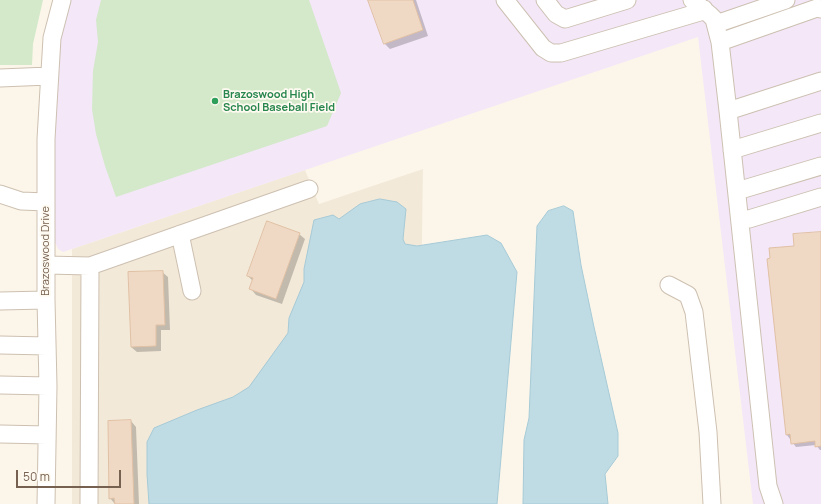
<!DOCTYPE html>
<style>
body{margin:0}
#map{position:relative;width:821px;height:504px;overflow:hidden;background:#fcf6ea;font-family:Manrope,sans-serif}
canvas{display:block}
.scale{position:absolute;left:16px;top:470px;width:105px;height:18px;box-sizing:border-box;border:2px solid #76604f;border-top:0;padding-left:5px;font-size:12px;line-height:14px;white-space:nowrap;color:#76604f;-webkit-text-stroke:3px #fefaf1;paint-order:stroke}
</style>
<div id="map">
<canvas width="821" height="504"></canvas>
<div class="scale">50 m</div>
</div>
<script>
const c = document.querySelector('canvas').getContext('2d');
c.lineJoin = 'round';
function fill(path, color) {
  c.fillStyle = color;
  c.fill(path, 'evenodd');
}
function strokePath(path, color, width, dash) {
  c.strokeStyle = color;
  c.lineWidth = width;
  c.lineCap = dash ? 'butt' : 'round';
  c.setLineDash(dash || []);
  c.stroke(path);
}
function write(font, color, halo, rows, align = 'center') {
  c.font = font + ' Manrope,sans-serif';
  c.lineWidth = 3.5;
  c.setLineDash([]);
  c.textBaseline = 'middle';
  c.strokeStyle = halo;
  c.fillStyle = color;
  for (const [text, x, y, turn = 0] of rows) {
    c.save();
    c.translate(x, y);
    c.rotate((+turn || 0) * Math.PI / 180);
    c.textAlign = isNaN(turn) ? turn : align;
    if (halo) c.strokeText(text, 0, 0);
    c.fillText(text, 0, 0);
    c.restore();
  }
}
fill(new Path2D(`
 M423 169 418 504H72V249L305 170 319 204Z`), '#f3e9d9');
fill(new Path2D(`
 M70 0H821V504H753L698 37 63 252 58 249 55 242V136L61 29Z`), '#f3e7f8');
fill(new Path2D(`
 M0 0H43L33 44 32 65H0Z
 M101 0H309L341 93 327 126 116 197 105 166 96 134 92 109 93 71 98 42 96 20Z`), '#d3e9c9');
const water = new Path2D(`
 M380 199 397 202 406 209 403 239 405 244 417 246 487 235 501 243 517 272 497 504H149L147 474V442L154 428 197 410 233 397 249 387 288 333 289 318 304 282V269L314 220 333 215 339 219 360 204Z
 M564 206 573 211 581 265 594 327 618 433V456L605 474 608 504H523L524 440 529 418 537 226 548 211Z`);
fill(water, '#bfdce5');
strokePath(water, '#a6cad6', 1);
fill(new Path2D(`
 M369 0H416L428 36 390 49 385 44Z
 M821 233V450H820L816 445 796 447 787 435 795 247Z
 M299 234 305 239 282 304 256 295 251 289 253 281 248 276Z
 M162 272 168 277 170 330H161V351L137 352 131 347Z
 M131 421 136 427 139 504H115L110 498Z`), '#0003');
const building = new Path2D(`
 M368 0H413L423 30 384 44Z
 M267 221 300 233 276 299 249 289 253 278 247 276Z
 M821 232V446L815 447V441L791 444 790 434 786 435 767 259 770 258 769 248 794 246 793 234Z
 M163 271 165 325H156V346L131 347 128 272Z
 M131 420 134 504H115L114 498 109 499 108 421Z`);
fill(building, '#f0d9c4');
strokePath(building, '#e1c1a5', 1);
const minor = new Path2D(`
 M505 0 543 48 551 53H561L700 12 704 9
 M545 0 556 14 565 19 627 0
 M692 0 710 15 714 19 720 42 728 111 768 486 774 504
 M716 24 786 0
 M720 42 817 8 821 9
 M0 78 49 76
 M728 111 821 81
 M732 150 821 123
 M737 191 821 166
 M0 194 21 201 46 202
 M740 220 749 219 821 197
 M180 234 192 291
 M46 265 90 266 309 189
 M669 285 688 295 694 312 708 432 712 504
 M0 301 46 300
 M0 345 47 346
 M0 385 48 386
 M0 434 47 435
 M46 504 48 386 46 300V139L52 38 62 0
 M89 504 90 266`);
strokePath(minor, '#cdc0b1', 19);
strokePath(minor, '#fff', 17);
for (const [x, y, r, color] of [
 [215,101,4,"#2e9e5b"]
]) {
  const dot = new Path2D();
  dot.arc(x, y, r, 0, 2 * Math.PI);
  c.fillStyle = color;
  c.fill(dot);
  strokePath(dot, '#fefaf1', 1.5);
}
write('bold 11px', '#27864d', '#fefaf1', [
 ["Brazoswood High",223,95],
 ["School Baseball Field",223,108]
], 'left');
write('11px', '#76604f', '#fefaf1', [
 ["Brazoswood Drive",46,251,-90]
]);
</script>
